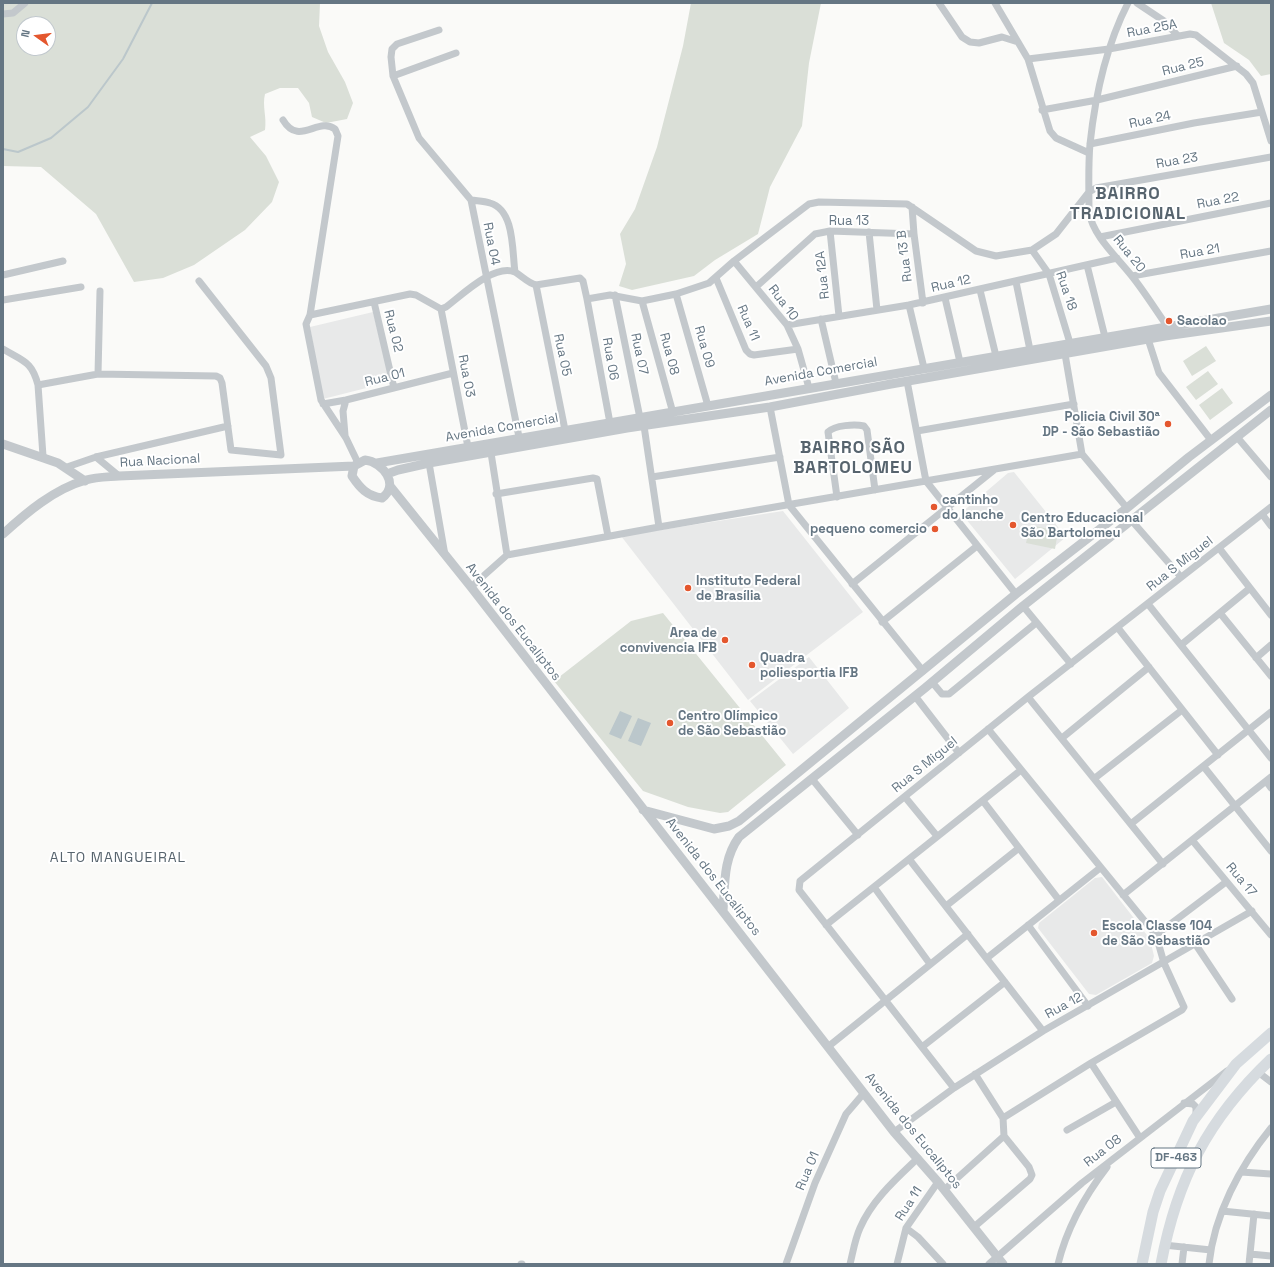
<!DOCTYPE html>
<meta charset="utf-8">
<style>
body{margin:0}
#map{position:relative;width:1274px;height:1267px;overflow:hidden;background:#fafaf8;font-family:"Space Grotesk",sans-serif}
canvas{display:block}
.frame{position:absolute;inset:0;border:4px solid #657683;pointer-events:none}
.north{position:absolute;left:16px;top:16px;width:40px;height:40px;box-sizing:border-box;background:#fff;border:1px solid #c1c8cd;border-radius:50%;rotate:284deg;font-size:11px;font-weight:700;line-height:16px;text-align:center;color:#657683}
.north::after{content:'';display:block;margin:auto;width:14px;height:18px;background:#e4572e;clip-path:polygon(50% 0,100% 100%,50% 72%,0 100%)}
</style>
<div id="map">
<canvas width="1274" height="1267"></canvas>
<div class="frame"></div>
<div class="north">N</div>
</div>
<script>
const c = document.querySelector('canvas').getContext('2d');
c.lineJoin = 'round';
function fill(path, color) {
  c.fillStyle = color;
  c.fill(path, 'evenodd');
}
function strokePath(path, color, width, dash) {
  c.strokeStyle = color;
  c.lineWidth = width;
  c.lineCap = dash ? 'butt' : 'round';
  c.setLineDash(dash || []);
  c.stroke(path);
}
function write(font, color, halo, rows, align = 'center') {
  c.font = font + ' "Space Grotesk",sans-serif';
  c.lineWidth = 4;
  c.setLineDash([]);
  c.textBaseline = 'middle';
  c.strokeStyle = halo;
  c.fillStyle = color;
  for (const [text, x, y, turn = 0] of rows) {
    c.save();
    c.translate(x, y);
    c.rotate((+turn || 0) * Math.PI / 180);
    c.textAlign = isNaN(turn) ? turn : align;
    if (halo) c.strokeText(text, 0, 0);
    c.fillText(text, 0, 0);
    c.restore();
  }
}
fill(new Path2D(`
 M373 312 390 382 323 399 310 327Z
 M1014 472 1066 537 1015 579 961 513 1008 473Z
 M783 511 863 612 748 700 621 536Z
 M809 657 849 708 793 754 750 701Z
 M1102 877 1150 939 1154 956 1152 963 1096 995 1089 994 1038 928 1039 923 1095 878Z`), '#e8e9e9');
fill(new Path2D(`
 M3 3H320L319 26 328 52 345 82 353 103 347 119 326 123 312 117 309 103 298 88H280L265 94C262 106 267 117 265 130L250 137 266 156 279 182 272 202 245 230 194 265 163 278 134 282 96 214 41 167 3 166ZM24 24H48V48H24Z
 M691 3H821L809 63 802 126 770 187 758 234 715 260 694 276 632 290 619 286 626 264 620 234 635 209 657 147 683 46Z
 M1211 3H1271V74L1261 76 1249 60 1224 43Z
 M1206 346 1216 361 1192 376 1183 361Z
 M1208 371 1218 384 1196 400 1186 387Z
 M1222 388 1233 403 1210 420 1199 405Z
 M1030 525 1058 531 1055 549 1026 543Z
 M663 613 786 765 728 812 720 813 688 807 643 791 554 681 631 621Z`), '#dadfd7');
fill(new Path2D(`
 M620 711 632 716 621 739 609 734Z
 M638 718 651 723 641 746 628 741Z`), '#bbc7cb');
strokePath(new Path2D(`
 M3 149 18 152 51 138 88 107 123 59 152 3`), '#bbc7cb', 2);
strokePath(new Path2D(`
 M939 3 962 37 970 42 979 43 1002 37 1018 42
 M995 3 1028 59
 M1128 3C1106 46 1095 97 1090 144 1088 166 1089 189 1089 212 1093 236 1116 256 1131 275 1144 291 1155 309 1167 326
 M1137 3 1164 21 1178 36
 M3 14 13 13 25 3
 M439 30 397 44 392 49 391 57 393 76 419 138 471 200 519 437
 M393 76 456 53
 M1042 110 1097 100 1237 66
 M283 120C299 147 318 116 335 129L338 136 310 315 306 324 321 400 346 438 358 463
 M1090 144 1194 123 1262 112
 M1089 153 1056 138 1050 131 1028 59 1109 49 1190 34 1196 35 1246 74 1253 83 1271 141
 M471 200C477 201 484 201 490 203 515 210 512 252 515 272
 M912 207 914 234 923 303
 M830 231 839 316
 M869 232 877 310
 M1100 237 1271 203
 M1032 250 1049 274 1070 343
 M734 261 787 325 798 349 809 388
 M1087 265 1105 337
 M3 275 63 261
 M1132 276 1271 251
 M716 278 746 350 750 354 754 355 798 349
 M1016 282 1030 350
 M536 285 565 430
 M756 287 815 234 830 231 914 234
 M980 290 996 356
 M676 294 708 406
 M615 295 640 418
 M945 298 960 362
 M587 299 610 423
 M3 300 81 287
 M642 301 673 413
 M374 302 394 388
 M909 305 924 368
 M441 309 468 447
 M310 315 410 294 416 295 441 309 446 307C461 296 494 263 515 272 522 276 528 283 536 285L580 278 583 281 587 299 610 295 642 301 676 294 709 283 734 261 809 204 819 202 907 204 976 251 996 256 1032 250 1056 234 1089 192 1096 188 1271 157
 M821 319 836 383
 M787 325 909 305 1117 258
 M1148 339 1159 373 1211 440
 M3 349C23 361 32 361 38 385
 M1065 354 1082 454 1127 508
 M98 374 100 291
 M907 381 926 481 1016 594
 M323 404 346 400 453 373
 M770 407 789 505 923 671
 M644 426 659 527
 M917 431 1074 404
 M345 435 343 411 346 400
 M1237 437 1271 477
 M491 453 507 555
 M43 456 38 385 98 374 216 376 220 378 222 383 231 450 281 455 271 378 266 366 199 281
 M96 457 119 476
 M429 463 445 555
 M67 467 96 457 228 426
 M652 477 780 457
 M496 494 593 478 597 479 608 536
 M837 497 828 432C835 425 855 424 864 426L867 430 875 490
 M1262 514 1271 526
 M1132 521 1181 577
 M1219 548 1271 615
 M852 584 994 470
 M471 587 507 555 659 527 1082 454
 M1148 604 1271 758
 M1023 606 1071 664
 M1220 613 1271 676
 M882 622 977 546
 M1118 628 1218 755
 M1181 645 1250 588
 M1256 658 1271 645
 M932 682 942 694H949L1036 623
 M915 696 959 753
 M1028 697 1163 864
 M988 729 1156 935 1164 963 1184 1007 1182 1010 1091 1063 1003 1118
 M1062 738 1149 667
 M1204 767 1271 851
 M1095 778 1182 710
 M812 779 858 835
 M1266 781 1271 788
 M905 797 937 836
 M983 801 1059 900
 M1132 823 1271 712
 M1192 840 1271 935
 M909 859 1043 1031
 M874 887 930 964
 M1123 895 1271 777
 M946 906 1019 848
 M826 925 1021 770
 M1028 925 1088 1006
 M1156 935 1226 882
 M1196 945 1232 999
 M987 958 1100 868
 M829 1046 968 934
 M922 1047 1005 982
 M1091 1063 1140 1138
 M1258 1072 1271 1082
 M954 1088 799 890 800 881 1028 697 1271 507
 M1184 1103 1193 1104 1196 1107V1115
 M1067 1130 1116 1102
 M894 1132 954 1088 1043 1031 1252 911
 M1241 1172 1271 1174
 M944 1190 1004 1136
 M1222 1211 1271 1216
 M974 1227 1030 1179 1032 1175 1029 1167 1004 1136 1003 1118 975 1074
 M906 1228 918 1237 943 1264
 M1164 1245 1211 1250
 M1250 1254 1271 1256
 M521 1264H522
 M786 1264 815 1183 846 1114 864 1093
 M850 1264C853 1252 855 1239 860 1228 872 1200 896 1179 918 1158
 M897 1264 906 1228 938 1182
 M989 1264 1082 1183 1227 1071
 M1058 1264C1067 1227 1084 1197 1107 1167
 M1182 1264 1184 1247
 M1209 1264C1214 1215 1240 1166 1271 1128
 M1249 1264 1254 1214`), '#c3c8cc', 7);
strokePath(new Path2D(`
 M3 444 58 463 85 481
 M365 460C383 462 400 485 382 498 367 496 360 488 352 476L354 466Z
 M377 463 1271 309
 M387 474 398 470 429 463 627 428 770 407 891 384 1165 336 1271 321
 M390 486 471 587 894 1132 938 1182 1003 1264
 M3 534C26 513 54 489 86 480 96 477 108 477 119 476L354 466
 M643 810 714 829 729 826 739 821 1016 594 1127 508 1189 457 1271 395
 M723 911C725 884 723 859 739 837L925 688 1023 606 1271 410`), '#c3c8cc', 9);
strokePath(new Path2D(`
 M1142 1264 1153 1212 1160 1191 1193 1121 1236 1064 1271 1033
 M1161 1264C1177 1179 1208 1119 1271 1059`), '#d6dbdf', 11);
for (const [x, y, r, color] of [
 [1169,321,4,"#e4572e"],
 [1168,424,4,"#e4572e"],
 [934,507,4,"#e4572e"],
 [1013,525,4,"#e4572e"],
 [935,529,4,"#e4572e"],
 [688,588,4,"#e4572e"],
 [725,640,4,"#e4572e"],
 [752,665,4,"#e4572e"],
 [670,723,4,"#e4572e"],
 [1094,933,4,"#e4572e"]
]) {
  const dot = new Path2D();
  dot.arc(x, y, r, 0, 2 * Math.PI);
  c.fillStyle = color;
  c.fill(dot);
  strokePath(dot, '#fff', 1.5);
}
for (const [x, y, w] of [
 [1176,1158,50]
]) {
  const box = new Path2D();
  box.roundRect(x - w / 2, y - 10, w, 20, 3);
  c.fillStyle = '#fff';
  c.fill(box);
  strokePath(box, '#657683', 1);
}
write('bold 12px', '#657683', null, [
 ["DF-463",1176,1158]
]);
write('13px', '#657683', '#fff', [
 ["Rua 25A",1152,29,-11],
 ["Rua 25",1183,67,-14],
 ["Rua 24",1150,120,-12],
 ["Rua 23",1177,161,-10],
 ["Rua 22",1218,201,-11],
 ["Rua 13",849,221],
 ["Rua 04",491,244,79],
 ["Rua 21",1200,252,-10],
 ["Rua 20",1129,254,51],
 ["Rua 13 B",905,256,-97],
 ["Rua 12A",823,275,-96],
 ["Rua 12",951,284,-13],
 ["Rua 18",1066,291,71],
 ["Rua 10",783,303,53],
 ["Rua 11",748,323,67],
 ["Rua 02",393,331,76],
 ["Rua 09",704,347,74],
 ["Rua 07",639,354,78],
 ["Rua 08",669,354,75],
 ["Rua 05",562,355,78],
 ["Rua 06",610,359,80],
 ["Avenida Comercial",821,372,-10],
 ["Rua 03",466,376,79],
 ["Rua 01",385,378,-14],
 ["Avenida Comercial",502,428,-10],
 ["Rua Nacional",160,461,-3],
 ["Rua S Miguel",1180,564,-38],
 ["Avenida dos Eucaliptos",513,622,52],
 ["Rua S Miguel",925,765,-39],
 ["Avenida dos Eucaliptos",713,877,52],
 ["Rua 17",1241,880,50],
 ["Rua 12",1064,1006,-29],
 ["Avenida dos Eucaliptos",913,1131,51],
 ["Rua 08",1103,1151,-38],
 ["Rua 01",808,1171,-67],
 ["Rua 11",909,1204,-57]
]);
write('bold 13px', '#657683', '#fff', [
 ["Sacolao",1177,321],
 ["Policia Civil 30ª",1160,417,"right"],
 ["DP - São Sebastião",1160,432,"right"],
 ["cantinho",942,500],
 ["do lanche",942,515],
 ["Centro Educacional",1021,518],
 ["São Bartolomeu",1021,533],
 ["pequeno comercio",927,529,"right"],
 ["Instituto Federal",696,581],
 ["de Brasília",696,596],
 ["Area de",717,633,"right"],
 ["convivencia IFB",717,648,"right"],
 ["Quadra",760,658],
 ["poliesportia IFB",760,673],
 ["Centro Olímpico",678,716],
 ["de São Sebastião",678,731],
 ["Escola Classe 104",1102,926],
 ["de São Sebastião",1102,941]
], 'left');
c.letterSpacing = '1px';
write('14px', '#57646e', '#fff', [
 ["ALTO MANGUEIRAL",118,858]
]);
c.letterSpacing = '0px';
c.letterSpacing = '1px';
write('bold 17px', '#57646e', '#fff', [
 ["BAIRRO",1128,194],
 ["TRADICIONAL",1128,214],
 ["BAIRRO SÃO",853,448],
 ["BARTOLOMEU",853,468]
]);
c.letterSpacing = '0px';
</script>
